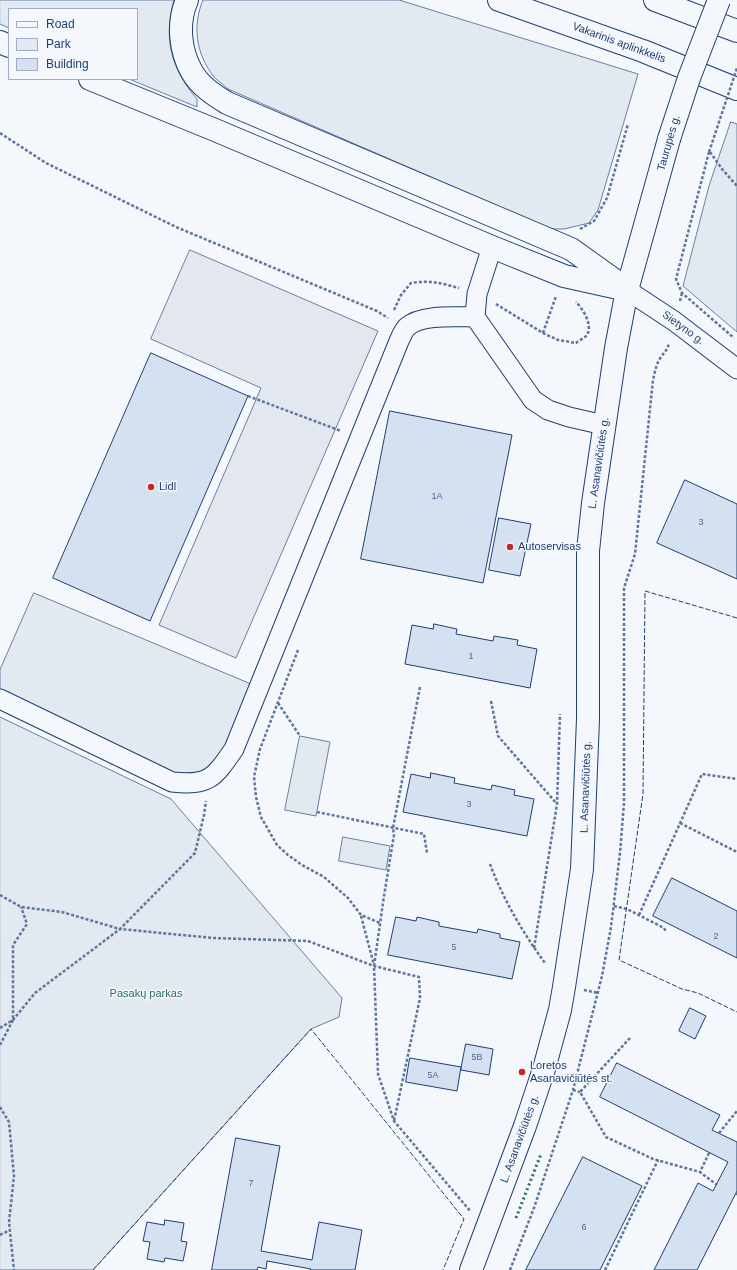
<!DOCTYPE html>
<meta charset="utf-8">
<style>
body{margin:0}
#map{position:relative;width:737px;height:1270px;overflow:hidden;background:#f4f7fb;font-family:Helvetica,sans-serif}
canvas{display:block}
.legend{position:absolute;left:8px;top:8px;width:130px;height:72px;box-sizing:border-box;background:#f4f7fb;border:1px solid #9eadc5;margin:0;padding:5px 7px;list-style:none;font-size:12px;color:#1d3f73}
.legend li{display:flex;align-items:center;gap:8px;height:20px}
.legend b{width:20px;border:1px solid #9eadc5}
</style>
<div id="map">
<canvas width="737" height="1270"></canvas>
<ul class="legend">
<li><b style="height:5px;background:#f4f7fb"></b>Road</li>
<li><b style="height:11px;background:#e3e9f0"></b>Park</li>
<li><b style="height:11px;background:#d5e0f0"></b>Building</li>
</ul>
</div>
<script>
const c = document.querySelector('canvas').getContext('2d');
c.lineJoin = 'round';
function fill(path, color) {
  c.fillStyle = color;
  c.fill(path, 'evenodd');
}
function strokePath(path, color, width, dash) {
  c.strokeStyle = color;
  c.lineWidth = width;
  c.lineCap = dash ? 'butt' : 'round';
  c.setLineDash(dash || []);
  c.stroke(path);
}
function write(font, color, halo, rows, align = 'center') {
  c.font = font + ' Helvetica,sans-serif';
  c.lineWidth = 3;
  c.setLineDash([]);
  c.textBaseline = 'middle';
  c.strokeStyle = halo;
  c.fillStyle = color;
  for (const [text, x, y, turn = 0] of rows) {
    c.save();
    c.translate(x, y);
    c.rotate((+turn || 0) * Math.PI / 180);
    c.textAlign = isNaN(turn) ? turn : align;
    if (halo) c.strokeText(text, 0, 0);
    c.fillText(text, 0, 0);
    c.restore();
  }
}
const green = new Path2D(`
 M0 0H174C163 39 171 69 197 99V107L129 79H137V9H9V28L0 24Z
 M203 0H399L638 74 598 210 589 223 564 229H551L228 89C224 85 218 81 214 77 196 54 192 26 203 0Z
 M731 122 737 124V332L683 286 709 186Z
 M34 593 251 684 229 740 213 766 193 776H181L0 692V670Z
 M0 717 171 799 342 998 339 1017 311 1029 93 1270H0Z
 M300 736 330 742 316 816 285 810Z
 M343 837 390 846 386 870 339 861Z`);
fill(green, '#e3e9f0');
strokePath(green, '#687fa3', 1);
const parking = new Path2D(`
 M190 250 378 331 236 658 159 625 261 388 151 339Z`);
fill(parking, '#e3e8f0');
strokePath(parking, '#687fa3', 1);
const building = new Path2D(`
 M151 353 248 396 150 621 53 578Z
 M390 411 512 435 483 583 361 559Z
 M685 480 737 504V579L657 543Z
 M499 518 531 524 520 576 489 570Z
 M434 624 457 629 456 634 493 641 494 636 518 640 517 645 537 649 530 688 405 664 412 625 433 629Z
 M431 773 455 778 454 783 491 790 492 785 515 790 514 795 534 799 527 836 403 812 411 774 430 778Z
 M672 878 737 911V958L653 916Z
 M396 917 416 921 417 917 439 922V926L477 933 478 929 500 934V938L520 942 512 979 388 955Z
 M690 1008 706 1016 695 1039 679 1031Z
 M466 1044 493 1049 489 1075 461 1070Z
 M410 1058 461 1067 457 1091 406 1082Z
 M617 1063 720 1115 712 1130 737 1142V1191L697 1270H654L698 1183 713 1191 728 1162 600 1097Z
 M236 1138 280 1146 261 1251 312 1260 319 1222 362 1230 355 1270H310L311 1269 267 1261 266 1269 258 1267 257 1270H212Z
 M583 1157 642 1186 600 1270H526Z
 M165 1220 184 1223 181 1241 187 1242 183 1261 165 1258 164 1262 147 1259 150 1242 143 1241 147 1222 164 1225Z`);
fill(building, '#d5e0f0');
strokePath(building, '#1d3f73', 1);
const street = new Path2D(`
 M492 247 477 294 475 317 533 400 548 410 569 417 604 425
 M627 290 674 321 737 369
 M0 699 172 782C209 786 214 778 234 749L399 341C401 337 403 331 407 327 421 314 456 317 475 317`);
const secondary = new Path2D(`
 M471 1270 525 1126 544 1069 560 1010 564 987 582 869 588 719V551L593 503 616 348 627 290 669 139`);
const highway = new Path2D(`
 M187 0C177 23 180 51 192 72 200 86 214 95 227 103L571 249 620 284
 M499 0 643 51 737 89
 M655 0 737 31
 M0 42 9 46
 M90 79 215 130 492 247 564 276 627 290`);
strokePath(street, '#1d3f73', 21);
strokePath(secondary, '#1d3f73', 24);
strokePath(highway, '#1d3f73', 24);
strokePath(new Path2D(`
 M0 133 46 163 176 227 377 311 388 318
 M709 152 676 279 682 293 734 338
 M710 152 722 169 737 186
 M580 229 594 221 607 198 628 124
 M680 301 682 293
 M496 304 543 333 558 340 576 343C579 340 585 338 587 335 593 325 583 309 576 302
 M394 310 401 295 411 283C431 280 440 283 459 288
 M543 333 556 296
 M248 396 341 431
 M298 650 260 749 254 777 256 797 261 817 277 845 288 855 302 865 324 877 348 898 361 915 380 923
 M420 687 393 828 394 835 384 896 374 966 378 1074 394 1121 471 1212
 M491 701 498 736 557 804
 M278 703 300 736
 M317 812 424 834 427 853
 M680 823 737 852
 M490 864C503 899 523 933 545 963
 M0 895 21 907 62 912 120 929 195 853 204 815 206 801
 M614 906 627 909 664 928 666 932
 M639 915 702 774 737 779
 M361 916 374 965
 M534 948 557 804 560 714
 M584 990 598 993
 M0 1028 13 1020 35 993 120 929 213 938 308 941 374 966 419 977 420 998 394 1121
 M630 1038 580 1092 606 1137 653 1159 700 1172
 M0 1045 13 1020V945L27 924 21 907
 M573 1090 580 1092
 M0 1107 9 1122 14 1176 9 1222 14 1270
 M719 1133 737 1111
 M709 1153 700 1172 717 1185
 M736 1194H737
 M0 1235 10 1230
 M510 1270 534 1208 573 1090 602 976 611 927 620 853 624 803V588L635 554 653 380C655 372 656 364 661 357 665 351 667 351 669 343
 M605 1270 658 1160`), '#5e769c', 2.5, [3, 2]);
strokePath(street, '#f4f7fb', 19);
strokePath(secondary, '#f4f7fb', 22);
strokePath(highway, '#f4f7fb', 22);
const secondaryBridge = new Path2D(`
 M669 139 689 78 719 0`);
strokePath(secondaryBridge, '#1d3f73', 24, []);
strokePath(new Path2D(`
 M709 152 737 68`), '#5e769c', 2.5, [3, 2]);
strokePath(secondaryBridge, '#f4f7fb', 22);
strokePath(new Path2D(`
 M516 1218 541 1154`), '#2c6c60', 3, [2, 3]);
strokePath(new Path2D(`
 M737 618 645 591 643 794 619 960 682 989 698 993 737 1012
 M93 1270 311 1029 464 1219 443 1270`), '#1d3f73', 1, [5, 2]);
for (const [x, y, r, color] of [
 [151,487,4,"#c62828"],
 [510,547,4,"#c62828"],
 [522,1072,4,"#c62828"]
]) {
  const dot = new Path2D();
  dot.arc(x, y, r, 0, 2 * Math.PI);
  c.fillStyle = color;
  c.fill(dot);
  strokePath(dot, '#f4f7fb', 1.5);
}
write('9px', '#4b6792', null, [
 ["1A",437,497],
 ["3",701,523],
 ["1",471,657],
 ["3",469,805],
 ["2",716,937],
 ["5",454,948],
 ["5B",477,1058],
 ["5A",433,1076],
 ["7",251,1184],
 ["6",584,1228]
]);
write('11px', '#1d3f73', '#f4f7fb', [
 ["Vakarinis aplinkkelis",619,43,20],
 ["Taurupės g.",669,143,-74],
 ["Sietyno g.",683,328,36],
 ["L. Asanavičiūtės g.",599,463,-82],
 ["L. Asanavičiūtės g.",586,787,-88],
 ["L. Asanavičiūtės g.",520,1139,-70]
]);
write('11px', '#1d3f73', '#f4f7fb', [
 ["Lidl",159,487],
 ["Autoservisas",518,547],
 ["Loretos",530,1066],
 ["Asanavičiūtės st.",530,1079]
], 'left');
write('11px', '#2c6c60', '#f4f7fb', [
 ["Pasakų parkas",146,994]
]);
</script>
